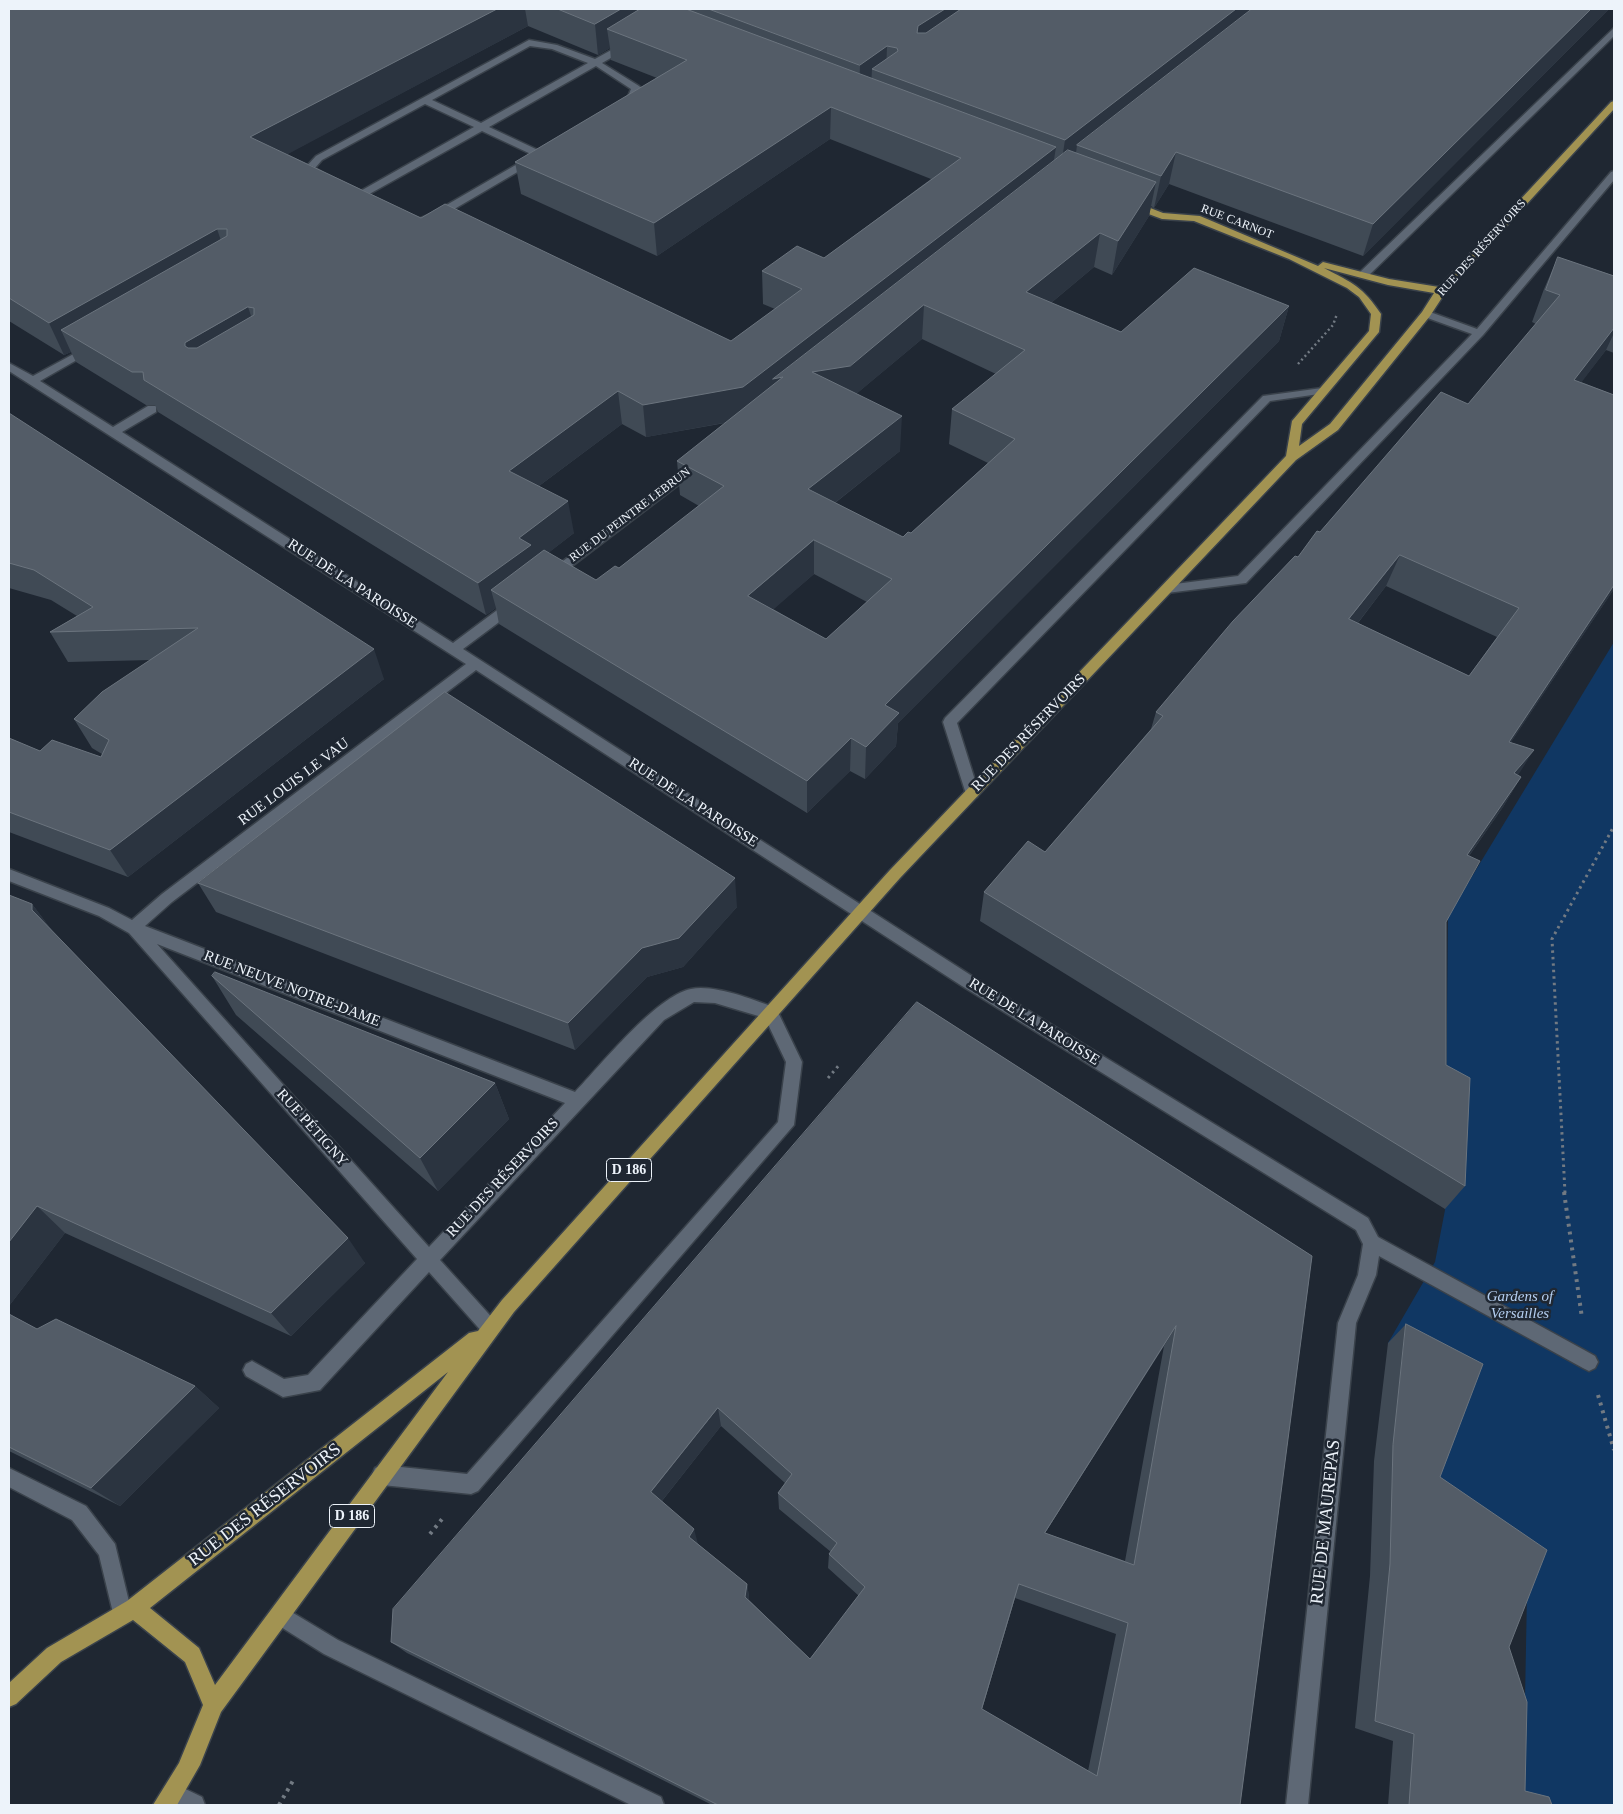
<!DOCTYPE html>
<meta charset="utf-8">
<style>
body{margin:0}
#map{position:relative;width:1623px;height:1814px;overflow:hidden;background:#1f2732;font-family:"Times New Roman",serif}
canvas{display:block}
.frame{position:absolute;inset:0;border:10px solid #edf3fa;pointer-events:none}
</style>
<div id="map">
<canvas width="1623" height="1814"></canvas>
<div class="frame"></div>
</div>
<script>
const c = document.querySelector('canvas').getContext('2d');
c.lineJoin = 'round';
function fill(path, color) {
  c.fillStyle = color;
  c.fill(path, 'evenodd');
}
function strokePath(path, color, width, dash) {
  c.strokeStyle = color;
  c.lineWidth = width;
  c.lineCap = dash ? 'butt' : 'round';
  c.setLineDash(dash || []);
  c.stroke(path);
}
function write(font, color, halo, rows, align = 'center') {
  c.font = font + ' "Times New Roman",serif';
  c.lineWidth = 5;
  c.setLineDash([]);
  c.textBaseline = 'middle';
  c.strokeStyle = halo;
  c.fillStyle = color;
  for (const [text, x, y, turn = 0] of rows) {
    c.save();
    c.translate(x, y);
    c.rotate((+turn || 0) * Math.PI / 180);
    c.textAlign = isNaN(turn) ? turn : align;
    if (halo) c.strokeText(text, 0, 0);
    c.fillText(text, 0, 0);
    c.restore();
  }
}
fill(new Path2D(`
 M1614 642V1805H1523L1527 1593 1419 1492 1388 1343 1435 1262 1445 1210 1448 916Z`), '#103763');
const minor = new Path2D(`
 M1614 28V36L1367 277H1359V273Z
 M529 40 557 45 595 59 624 43H630V47L602 63 639 86 641 88 635 103 439 218 417 226 393 221 312 176 305 168 316 156ZM530 46 552 49 588 63 481 123 432 100ZM596 66 631 89 626 101 540 151 489 127ZM425 104 474 127 357 193 315 168 322 160ZM482 131 533 155 431 214 416 220 400 217 364 197Z
 M1614 171V180L1483 335 1246 583 1167 593 1163 592 1161 589 1167 585 1238 576 1472 334 1422 316V312H1430L1477 329 1611 172Z
 M92 344 97 347 96 349 40 381 113 427 148 406H156V412L122 432 453 643 508 602H518L519 605 518 608 463 649 972 976 1368 1218 1378 1237 1595 1356 1598 1362 1595 1368 1589 1371 1583 1368 1379 1256 1376 1275 1356 1323 1308 1805H1286L1338 1323 1358 1275 1363 1244 1356 1230 962 986 476 670 172 902 145 926 575 1092C601 1065 656 996 691 989 714 984 754 1000 776 1008L802 1062 794 1125 478 1491 471 1494 382 1485 375 1482 372 1475 375 1468 382 1465 467 1474 778 1122 786 1062 765 1018 715 1003 694 1002 664 1020 440 1260 496 1322 499 1328 496 1334 490 1337 484 1334 429 1272 320 1390 283 1397 246 1376 243 1370 246 1364 252 1361 284 1379 308 1375 417 1259 129 933 99 916 9 881V869L109 908 132 920 162 894 466 664 9 371V363L33 376ZM157 944 565 1103 429 1247Z
 M1322 388 1328 391 1326 393 1270 401 957 723 979 793 977 797H967L943 722 945 718 1263 396Z
 M694 463 698 464V470L555 579H547L545 576 547 573Z
 M9 1468 86 1506 115 1544 132 1614 129 1621 122 1624 115 1621 99 1555 72 1520 9 1487Z
 M280 1605 338 1640 661 1797 664 1805H631L324 1654 273 1622 270 1615 273 1608Z
 M173 1783 202 1797 205 1805C189 1805 169 1810 162 1794L165 1786Z`);
const major = new Path2D(`
 M1614 101V109L1445 293 1430 316 1338 430 1296 460 900 878 514 1312 221 1712 200 1765 177 1805H153L179 1763 203 1705 185 1662 133 1620 61 1662 16 1704 9 1707V1683L47 1648 127 1601 469 1333 478 1331 502 1300 890 870 1286 456 1292 421 1369 331 1371 314 1359 297 1347 288 1289 259 1194 221 1162 219 1127 206V202H1135L1163 213 1200 216 1318 266 1323 262 1389 279 1439 287 1611 102ZM1324 268 1388 285 1434 293 1422 312 1330 424 1299 446 1302 424 1379 332 1381 314C1363 287 1353 283 1324 268ZM448 1372 215 1685 199 1648 150 1608Z`);
strokePath(minor, '#3a424b', 3);
strokePath(major, '#3a424b', 3);
strokePath(new Path2D(`
 M1298 364 1333 325 1337 314`), '#727a83', 2.5, [2, 3]);
strokePath(new Path2D(`
 M828 1078 840 1064
 M1565 1193 1552 939 1614 826`), '#727a83', 3, [2.5, 4]);
strokePath(new Path2D(`
 M1564 1192 1582 1318
 M1598 1395 1614 1450
 M430 1534 442 1519
 M279 1805 294 1779`), '#727a83', 4, [3, 5]);
fill(minor, '#5e6875');
fill(major, '#a29352');
fill(new Path2D(`
 M9 9H1609L1363 256 1169 184 1154 208 1151 206 1149 216 1112 275 1094 267 1051 303 1121 332 1289 306 1279 341 898 723 896 746 865 779 850 771 807 813 499 624 496 608 486 615 158 412 155 405H146L76 362 71 352 64 355 9 321ZM528 26 598 55 610 48 611 60 657 78 515 162 521 194 657 256 830 139 931 179 824 258 762 271 763 304 775 309 731 341 421 218 287 154ZM922 339 996 374 952 409 949 444 988 463 911 533 903 537 835 503 900 451 856 394ZM725 423 677 461 680 495 699 506 619 568 596 580 548 553 574 533 539 486 622 424 646 437ZM814 574 867 602 826 639 773 609Z
 M1558 257 1614 276V353L1606 350 1581 382 1614 395V589L1511 742 1518 775 1521 777 1503 807 1469 856 1446 922V1065L1465 1186 1445 1209 980 921 984 892 1045 852 1151 729 1156 712 1298 557 1320 532 1468 404 1536 324 1532 322 1544 289ZM1386 586 1497 637 1469 676 1358 623Z
 M9 413 384 679 128 877 9 832V738L40 751 101 757 102 754 92 748 74 719 151 660 68 662 50 632 77 616 51 600 9 588Z
 M198 883 737 907 683 967 647 977 575 1050 216 912Z
 M32 904 53 932 365 1263 291 1336 65 1233 9 1306Z
 M212 976 495 1083 509 1119 438 1191 236 1015Z
 M917 1002 1312 1256 1240 1805H712L619 1758 407 1653 391 1642ZM1164 1346 1125 1561 1045 1533ZM721 1426 785 1483 778 1493 779 1509 831 1552 829 1554 828 1568 859 1596 810 1659 749 1600V1597L747 1584 698 1544 662 1501ZM1015 1598 1116 1634 1088 1771 982 1709Z
 M9 1314 37 1329 195 1386 219 1408 120 1506 9 1451Z
 M1406 1324 1440 1477 1509 1647 1525 1791 1552 1805H1388L1393 1741 1355 1728 1370 1576 1374 1461 1388 1343Z`), '#404a55');
fill(new Path2D(`
 M497 9H525L528 26 260 169 250 137Z
 M621 9H648L607 29 610 48 598 55 595 24Z
 M945 9H965L916 57 918 26Z
 M1236 9H1268L1077 145 1075 161 1060 172 1065 140Z
 M1591 9H1609L1363 256 1373 224Z
 M887 46 886 74 872 69 871 88 859 96 860 65Z
 M831 107 830 139 657 256 654 223Z
 M1056 147 1051 179 745 419 646 437 643 405Z
 M1176 152 1169 184 1154 208 1161 176Z
 M1156 182 1149 216 1112 275 1118 241Z
 M217 229 228 261 61 330 71 352 64 355 49 323Z
 M1100 233 1094 267 1022 327 1026 292Z
 M924 305 922 339 849 400 812 372Z
 M1289 306 1279 341 898 723 896 746 865 779 866 747 885 705Z
 M248 307 259 339 198 378 185 346V343Z
 M1614 328V333L1606 350 1559 412 1574 380Z
 M618 391 622 424 516 503 509 471Z
 M902 416 900 451 808 524V489Z
 M568 501 574 533 534 564 491 590 496 608 486 615 478 583 519 538Z
 M814 540V574L750 630 748 596Z
 M1400 555 1386 586 1336 651 1349 619Z
 M1614 585V589L1491 772 1509 742Z
 M374 649 384 679 128 877 110 850Z
 M851 738 850 771 807 813V781Z
 M1534 750 1515 780 1514 773Z
 M1521 777 1503 807 1449 884 1467 855Z
 M735 878 737 907 683 967 647 977 575 1050 568 1023 642 948Z
 M32 904 57 937 32 910Z
 M495 1083 509 1119 438 1191 420 1158Z
 M37 1206 65 1233 9 1306V1242Z
 M348 1238 365 1263 291 1336 271 1313Z
 M1176 1326 1164 1346 1036 1547 1045 1533Z
 M195 1386 219 1408 120 1506 91 1488Z
 M718 1408 721 1426 657 1507 651 1492Z
 M694 1529 698 1544 689 1537Z
 M747 1584 749 1597 748 1609 745 1597Z`), '#2b3440');
const building = new Path2D(`
 M9 9H497L250 137 421 218 445 204 731 341 802 289 762 271 797 246 824 258 961 158 831 107 654 223 515 162 687 60 607 29 640 9H686L1056 147 743 387 643 405 618 391 509 471 568 501 519 538 531 545 478 583 144 380 143 372H132L61 330 227 236V229H217L49 323 9 298ZM248 307 254 308V315L197 348H188L185 346V343Z
 M558 9H621L595 24Z
 M709 9H945L918 26 917 33H926L961 9H1236L1065 140 872 69 898 51 897 48 887 46 860 65Z
 M1252 9H1591L1373 224 1176 152 1161 176 1077 145Z
 M1068 150 1156 182 1118 241 1100 233 1026 292 1121 332 1194 268 1289 306 885 705 899 713 866 747 851 738 807 781 491 590 544 550 596 580 615 566 619 568 724 486 677 461 783 377 773 379ZM924 305 1025 350 952 409 1015 439 911 533 908 532 903 537 808 489 902 416 812 372 850 366ZM814 540 892 579 826 639 748 596Z
 M1558 257 1614 276V328L1574 380 1614 395V585L1509 742 1534 750 1514 773 1521 777 1467 855 1480 861 1446 922V1065L1470 1078 1465 1186 984 892 1028 841 1045 852 1163 716 1156 712 1233 621 1295 556 1298 557 1317 531 1320 532 1441 392 1468 404 1560 295 1546 290ZM1400 555 1519 608 1469 676 1349 619Z
 M9 413 374 649 110 850 9 812V738L40 751 52 740 101 757 109 740 74 719 102 692 198 628 50 632 93 607 34 570 9 563Z
 M445 692 735 878 679 938 642 948 568 1023 198 883Z
 M9 895 32 904V910L62 941 348 1238 271 1313 37 1206 9 1242Z
 M215 972 495 1083 420 1158 212 976Z
 M917 1002 1312 1256 1240 1805H718L611 1751 391 1642 393 1609ZM1176 1326 1134 1565 1045 1533ZM718 1408 792 1474 778 1493 837 1543 829 1554 865 1587 810 1659 745 1597 747 1584 689 1537 694 1529 651 1492ZM1019 1584 1128 1623 1097 1776 982 1709Z
 M9 1314 37 1329 56 1319 195 1386 91 1488 9 1447Z
 M1406 1324 1483 1364 1440 1477 1547 1550 1509 1647 1527 1702 1525 1791 1549 1797 1552 1805H1409L1414 1734 1375 1721 1390 1564 1393 1445Z`);
fill(building, '#535c67');
strokePath(building, '#6b747e', 1);
write('12px', '#edf3fa', '#1f2732', [
 ["RUE CARNOT",1237,222,21],
 ["RUE DES RÉSERVOIRS",1482,248,-48],
 ["RUE DU PEINTRE LEBRUN",630,515,-37]
]);
for (const [x, y, w] of [
 [629,1170,45],
 [352,1516,45]
]) {
  const box = new Path2D();
  box.roundRect(x - w / 2, y - 11.5, w, 23, 4);
  c.fillStyle = '#1f2732';
  c.fill(box);
  strokePath(box, '#edf3fa', 1);
}
write('bold 14px', '#edf3fa', null, [
 ["D 186",629,1170],
 ["D 186",352,1516]
]);
write('15px', '#edf3fa', '#1f2732', [
 ["RUE DE LA PAROISSE",352,584,33],
 ["RUE DES RÉSERVOIRS",1029,733,-46],
 ["RUE LOUIS LE VAU",294,782,-37],
 ["RUE DE LA PAROISSE",693,803,33],
 ["RUE NEUVE NOTRE-DAME",292,989,21],
 ["RUE DE LA PAROISSE",1034,1022,32],
 ["RUE PÉTIGNY",312,1128,48],
 ["RUE DES RÉSERVOIRS",503,1178,-47]
]);
write('italic 15px', '#b4cef0', '#1f2732', [
 ["Gardens of",1520,1297],
 ["Versailles",1520,1314]
]);
write('18px', '#edf3fa', '#1f2732', [
 ["RUE DES RÉSERVOIRS",265,1505,-38],
 ["RUE DE MAUREPAS",1326,1522,-84]
]);
</script>
